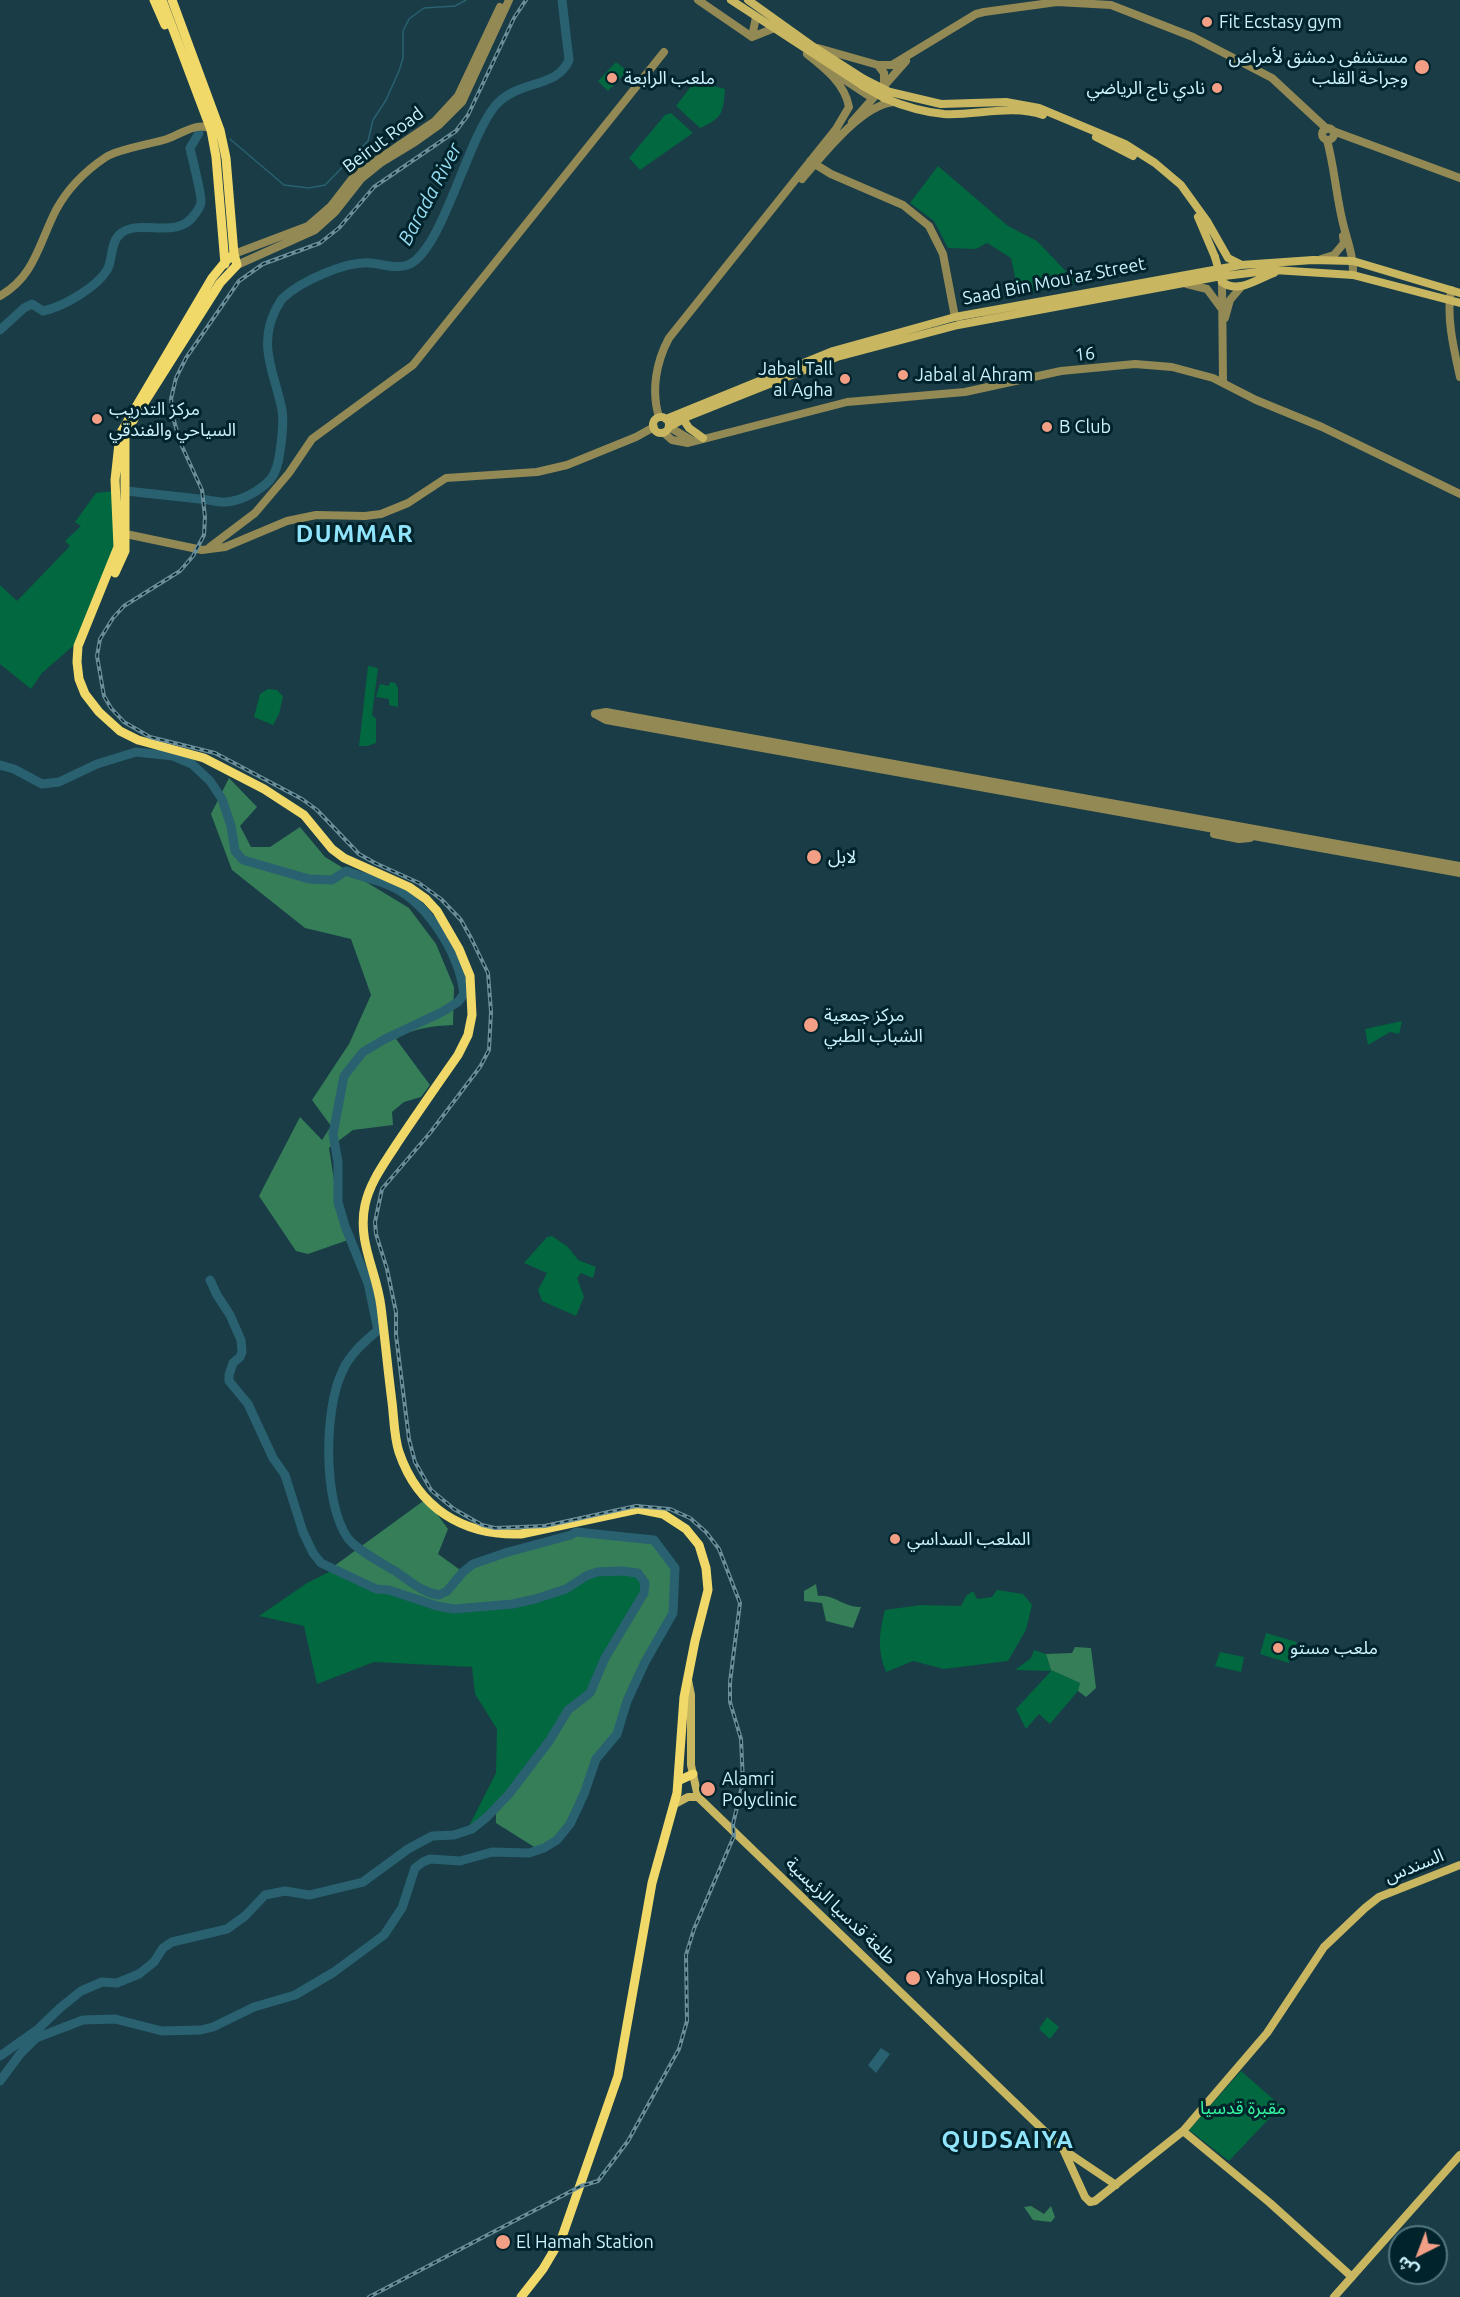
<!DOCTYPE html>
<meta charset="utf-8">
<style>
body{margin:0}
#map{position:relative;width:1460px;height:2297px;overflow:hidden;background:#193c46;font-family:Ubuntu,"Noto Sans Arabic",sans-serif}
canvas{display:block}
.north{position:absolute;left:1388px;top:2225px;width:60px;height:60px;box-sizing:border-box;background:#00232c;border:2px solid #517680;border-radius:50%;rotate:222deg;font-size:16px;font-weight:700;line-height:24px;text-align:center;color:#cbf2fe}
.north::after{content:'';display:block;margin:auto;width:21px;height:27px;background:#f39f85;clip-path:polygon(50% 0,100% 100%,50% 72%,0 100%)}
</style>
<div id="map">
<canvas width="1460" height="2297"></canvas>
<div class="north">ش</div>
</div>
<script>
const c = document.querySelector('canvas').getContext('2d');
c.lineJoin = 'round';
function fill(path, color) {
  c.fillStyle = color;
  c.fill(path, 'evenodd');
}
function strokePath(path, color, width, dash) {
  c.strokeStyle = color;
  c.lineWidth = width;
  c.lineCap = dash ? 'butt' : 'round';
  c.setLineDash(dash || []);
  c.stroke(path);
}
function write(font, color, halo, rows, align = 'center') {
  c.font = font + ' Ubuntu,"Noto Sans Arabic",sans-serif';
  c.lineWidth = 6;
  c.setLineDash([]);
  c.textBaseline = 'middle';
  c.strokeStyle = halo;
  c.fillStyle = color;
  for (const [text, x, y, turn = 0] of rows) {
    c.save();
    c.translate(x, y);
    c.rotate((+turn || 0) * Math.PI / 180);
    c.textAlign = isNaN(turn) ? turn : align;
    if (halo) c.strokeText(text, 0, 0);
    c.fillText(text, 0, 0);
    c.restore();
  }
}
fill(new Path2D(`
 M616 62 627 71 608 91 598 81Z
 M695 81 725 89C723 113 723 118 700 128L676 106Z
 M671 113 693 133 640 170 629 158 665 115Z
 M938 166 1008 226 1037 241 1077 283 1019 296 1011 258 987 243 976 249 948 248 934 221 910 203Z
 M114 491 117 547 81 636 73 646 42 673 31 689 0 664V585L17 601 70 546 65 541 81 526 75 522 96 493Z
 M368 666 378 668 372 715 376 719V743L367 746H359Z
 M390 682 395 683 398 688V707L389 705V699L376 697 380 684 389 686Z
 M268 689 277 690 283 696 279 714 273 725 254 717 260 694Z
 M1402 1021 1399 1034 1390 1032 1368 1045 1365 1029Z
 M552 1236 568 1247 578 1260 596 1267 593 1278 581 1273 577 1278 584 1297 576 1316 542 1301 538 1290 547 1273 524 1263 547 1237Z
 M335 1569 376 1589 389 1590 445 1608H473L527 1601 572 1586 586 1576 597 1572 628 1571 640 1574 645 1583 644 1593 605 1658 587 1698 571 1707 535 1758 493 1810 466 1832 496 1773 497 1729 475 1694 472 1667 374 1662 317 1684 304 1626 259 1616 307 1583Z
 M997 1590 1023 1594 1032 1605 1026 1630 1008 1661 944 1669 913 1661 886 1672C877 1650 879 1632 885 1610L921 1605 961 1606 966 1596 973 1591 977 1599 992 1597Z
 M1266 1633 1297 1642 1289 1663 1260 1654Z
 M1034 1650 1046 1654 1051 1670 1080 1683 1078 1691 1050 1724 1039 1714 1026 1729 1016 1709 1051 1671 1015 1670 1031 1658Z
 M1220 1652 1244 1657 1241 1672 1215 1666Z
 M1047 2017 1059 2027 1050 2039 1039 2029Z
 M1241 2071 1281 2106 1229 2161 1189 2130Z`), '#02683f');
fill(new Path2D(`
 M229 778 257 807 240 826 251 847H270L300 827 325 857 409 908 436 944 454 987 453 1025C432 1026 414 1028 396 1039L430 1085 421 1097 404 1102 392 1112 393 1125 353 1130 329 1148 341 1225 348 1240 308 1254 296 1251 259 1196 300 1117 322 1140 331 1126 312 1100 349 1044 371 995 351 939 305 928 232 870 211 814Z
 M426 1499 448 1529 438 1554 463 1572 473 1564 576 1532 654 1540 675 1568 673 1613 643 1666 627 1701 617 1734 596 1759 570 1824 557 1840 539 1850 496 1823V1807L515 1786 553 1734 568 1710 587 1698 620 1632 644 1593 643 1579 634 1572H597L557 1591 503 1605 445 1608 389 1590 369 1589 330 1569Z
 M816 1584 818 1596C834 1594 845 1608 861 1607L853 1628 826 1621 822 1603 804 1601V1591Z
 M1075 1647 1091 1648 1096 1688 1086 1697 1078 1691 1080 1683 1051 1670 1046 1654 1072 1653Z
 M1031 2206 1044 2214 1051 2206 1055 2217 1051 2222 1033 2220 1024 2207Z`), '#357e58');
fill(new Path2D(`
 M881 2048 890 2054 876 2073 868 2065Z`), '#296170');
strokePath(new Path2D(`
 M230 139 284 185 309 188 325 185 368 141 373 120 386 100 399 71 403 58V31L409 19 424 8 455 6 466 0`), '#296170', 1.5);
strokePath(new Path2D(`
 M0 330 24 308 32 304 43 311C63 307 97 287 107 270 113 260 110 244 119 235 138 216 177 242 195 214 197 212 201 205 201 202 202 195 192 158 190 148L199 133
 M127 491C151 494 175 496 199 499 208 499 218 503 226 502 242 501 259 491 270 480 276 473 279 460 280 451 282 438 284 423 282 410 275 374 257 346 276 309 278 306 280 301 283 298 301 281 346 261 370 263 383 264 397 270 410 264 443 247 467 140 495 106 518 79 557 89 569 60L562 0
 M0 765 14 769 42 784 59 782 97 764 136 752 173 756 192 764 210 781 222 799 231 826 235 851 243 860 309 879 332 880 346 871C359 876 373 879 386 884 426 899 459 952 464 994L458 1002 442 1012 385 1039 363 1052 344 1076 333 1134 338 1162V1202L345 1226 368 1283 378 1330C364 1342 349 1355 342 1372 324 1410 323 1501 347 1537 355 1549 382 1563 395 1571 410 1581 421 1592 439 1595L447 1591 463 1572 473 1564 508 1552 571 1535 576 1532 654 1540 675 1568 673 1613 645 1662 627 1701 617 1734 596 1759 584 1794 570 1824 557 1840 544 1848 529 1853 492 1852 460 1861 430 1859 423 1862 415 1868 402 1908 384 1935 334 1972 295 1995 254 2007 213 2027 201 2030 162 2031 115 2019 83 2020 36 2038 20 2054 0 2081
 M0 2056 37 2030 60 2008 81 1991 102 1982 117 1983 139 1974 154 1962 163 1948 172 1942 227 1929 245 1916 265 1895 285 1891 309 1895 363 1882 408 1849 432 1836 454 1835 472 1829 487 1817 509 1794 550 1740 568 1710 590 1693 605 1658 644 1593 645 1583 638 1573 621 1571 597 1572 586 1576 566 1589 535 1599 513 1604 454 1609 437 1606 389 1590 376 1589 321 1563 313 1553 303 1532 285 1475 273 1458 248 1404 229 1381V1375L233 1363 240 1357 242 1352 241 1340 230 1315 217 1295 210 1280`), '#296170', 9);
strokePath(new Path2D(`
 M698 0 752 37 772 29
 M752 37 756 17
 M818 48 878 65 884 73V83
 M878 65H892L976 14 984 12 1057 2 1111 5 1193 37 1272 78 1327 129
 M834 73 872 98
 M852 122 906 61
 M1322 134a6 6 0 1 1 12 0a6 6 0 1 1-12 0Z
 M1333 131 1460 178
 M1327 140C1334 166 1336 193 1342 219 1346 238 1354 255 1353 275
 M810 161 831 174 903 205 929 226 943 254 955 317
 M802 179C823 155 861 105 894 102
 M234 254 308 226 331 206 355 175 435 121 458 96 500 7
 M1321 259 1334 255 1344 243 1343 236
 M237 265 315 230 335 212 361 179 382 162 415 142 439 125 462 102 509 0
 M1222 282 1223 382
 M1187 284 1207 289 1221 308
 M1451 290C1446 317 1454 350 1460 377
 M0 296C35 276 39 243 56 210 68 188 85 171 106 157 118 149 151 144 167 139 182 134 198 120 213 130
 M1225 318 1230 300 1241 287
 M659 417C651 391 656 362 669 338L836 129 849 107C845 84 825 68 807 54
 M669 427 693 441
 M664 433 672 440 688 443 847 402 965 392 1061 371 1135 364 1172 367 1213 378 1256 400 1322 427 1460 494
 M121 533 202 550 225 547 287 521 316 515 365 516 381 514 408 503 446 478 537 472 567 465 636 437 654 427
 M210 547 255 513 289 473 312 439 413 365 664 52
 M595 714 606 720 1460 873
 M595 714 606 712 1460 866
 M1214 834 1239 839 1250 838`), '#938955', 8);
strokePath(new Path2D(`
 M731 0 863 86
 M748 0 811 45 864 79
 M890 92 941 104 1006 102 1039 108 1125 144 1155 163 1181 185 1207 221 1228 258 1240 264
 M884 98C903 106 923 112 944 114 975 116 1012 104 1043 115
 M1096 137 1133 156
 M1198 217 1215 257
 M1222 282C1238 294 1257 279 1274 273
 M653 425a8 8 0 1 1 16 0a8 8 0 1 1-16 0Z
 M666 419 833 351 955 317 1241 265 1313 260 1353 261 1460 293
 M683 419 689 428 703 438
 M669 427 689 416 837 357 958 325 1216 277 1274 270 1353 275 1460 303
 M688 1680 691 1695V1765L698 1797 1064 2150 1116 2185
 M675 1804 688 1797H698
 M1183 2131 1270 2203 1352 2277
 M1064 2151 1085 2197 1090 2202 1095 2201 1183 2131 1267 2033 1324 1947 1365 1908 1379 1897 1460 1865
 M1334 2297 1460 2155`), '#c8b661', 8);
strokePath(new Path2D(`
 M154 0 165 25
 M162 0 211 130 216 157 225 264
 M234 254 225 262 212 278 120 434 115 480 118 547 78 646 77 662 79 679 85 694 99 712 120 731 138 740 204 758 264 789 304 815 332 849 344 858 409 887 426 899 437 911 459 949 470 976 472 1015 468 1035 458 1055C437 1085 416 1115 396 1145 384 1164 370 1182 365 1205 357 1242 377 1272 381 1307 385 1339 388 1371 392 1402 394 1418 394 1437 399 1452 418 1508 463 1536 521 1534L638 1509 663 1514 686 1529 699 1545 706 1568 708 1590 695 1641 684 1697 677 1793 652 1883 618 2076 562 2237 543 2269 521 2297
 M115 573 125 551V433L220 283 237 265 234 254 226 158 220 130 172 0
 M678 1781 693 1774`), '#f0d969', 9);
const rail = new Path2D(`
 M369 2297 581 2186 598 2181 628 2141 679 2049 687 2021 686 1955 694 1929 734 1836 733 1824 743 1782 741 1739 730 1702V1682L740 1603 719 1549 706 1532 690 1518 670 1509 636 1506 545 1526 495 1528 482 1525 454 1509 431 1490 415 1462 409 1439 396 1335V1312L387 1269 376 1234 375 1222 382 1189 430 1133 480 1067 489 1050 491 1012 488 973 471 938 461 920 441 899 419 883 375 863 359 854 317 810 302 799 215 753 150 737 124 722 111 708 104 696 97 656 100 639 113 618 124 606 180 571 193 556 204 535 205 517 202 490 180 442 173 417 171 399 176 378 186 358 239 281 263 264 320 243 339 228 374 187 456 131 468 115 514 18 526 0`);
strokePath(rail, '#6a8e99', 4);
strokePath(rail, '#00232c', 1.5, [4.5]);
strokePath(new Path2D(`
 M864 79 890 92
 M863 86 884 98
 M1215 257 1222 282`), '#c8b661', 8);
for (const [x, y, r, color] of [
 [1207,22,6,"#f39f85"],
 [1422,67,8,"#f39f85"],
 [612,78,6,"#f39f85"],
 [1217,88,6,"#f39f85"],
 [903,375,6,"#f39f85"],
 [845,379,6,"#f39f85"],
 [97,419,6,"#f39f85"],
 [1047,427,6,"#f39f85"],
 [814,857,8,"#f39f85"],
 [811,1025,8,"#f39f85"],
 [895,1539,6,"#f39f85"],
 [1278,1648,6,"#f39f85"],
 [708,1789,8,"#f39f85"],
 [913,1978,8,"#f39f85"],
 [503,2242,8,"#f39f85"]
]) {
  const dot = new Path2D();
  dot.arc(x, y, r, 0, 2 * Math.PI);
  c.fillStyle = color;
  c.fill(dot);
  strokePath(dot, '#00232c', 2);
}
write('18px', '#cbf2fe', '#00232c', [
 ["Fit Ecstasy gym",1219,22],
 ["مستشفى دمشق لأمراض",1408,57,"right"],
 ["وجراحة القلب",1408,78,"right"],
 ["ملعب الرابعة",624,78],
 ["نادي تاج الرياضي",1205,88,"right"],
 ["Jabal Tall",833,369,"right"],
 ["al Agha",833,390,"right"],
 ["Jabal al Ahram",915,375],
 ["مركز التدريب",109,409],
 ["السياحي والفندقي",109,430],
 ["B Club",1059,427],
 ["لابل",828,857],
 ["مركز جمعية",824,1015],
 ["الشباب الطبي",824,1036],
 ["الملعب السداسي",907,1539],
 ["ملعب مستو",1290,1648],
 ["Alamri",722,1779],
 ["Polyclinic",722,1800],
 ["Yahya Hospital",926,1978],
 ["El Hamah Station",516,2242]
], 'left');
write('18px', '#cbf2fe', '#00232c', [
 ["Beirut Road",383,140,-37],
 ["Saad Bin Mou'az Street",1054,281,-11],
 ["16",1085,354,-6],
 ["السندس",1414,1866,-22],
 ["طلعة قدسيا الرئيسية",841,1911,44]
]);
write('18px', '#37f49f', '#00232c', [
 ["مقبرة قدسيا",1243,2108]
]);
write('italic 20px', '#97ddf2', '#00232c', [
 ["Barada River",430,194,-62]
]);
c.letterSpacing = '1.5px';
write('bold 24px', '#90e4fb', '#00232c', [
 ["DUMMAR",355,534],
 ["QUDSAIYA",1008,2140]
]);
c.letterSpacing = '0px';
</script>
